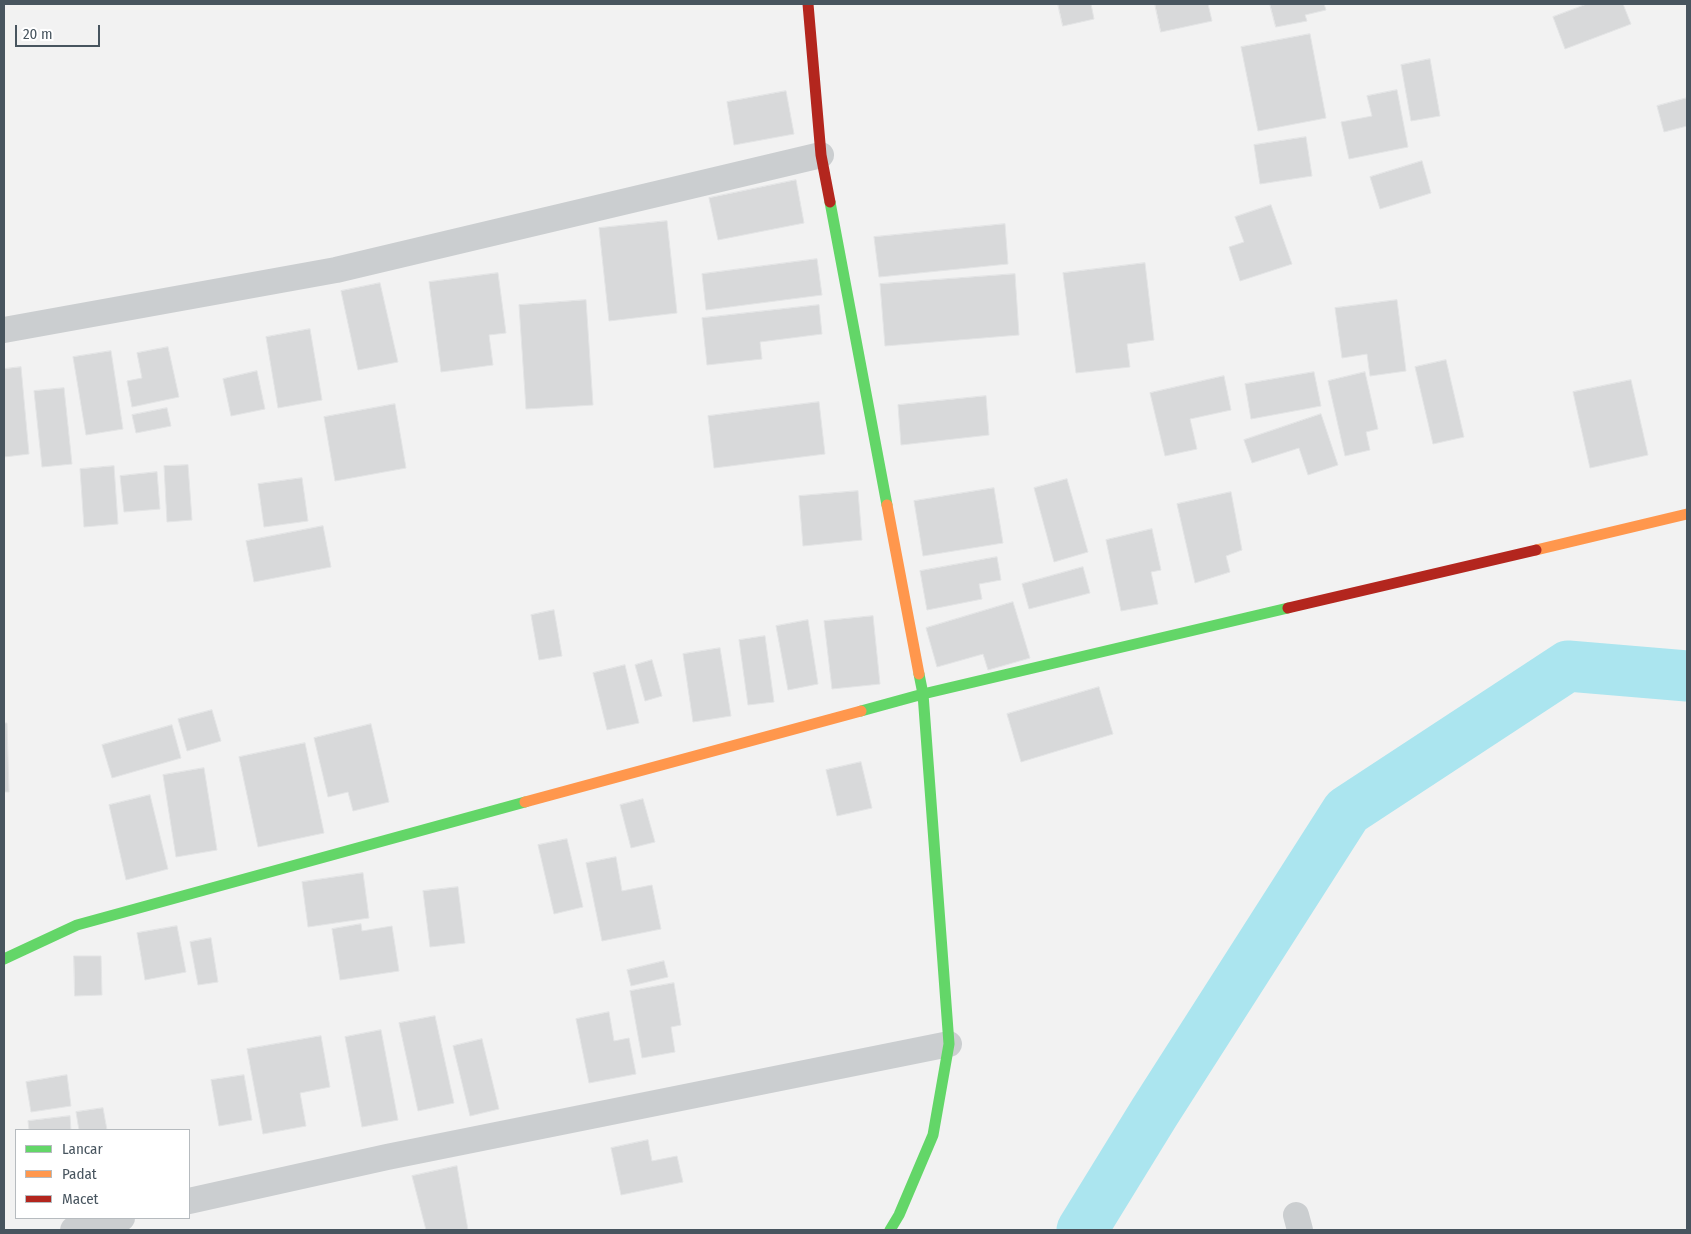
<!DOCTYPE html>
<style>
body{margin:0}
#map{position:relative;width:1691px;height:1234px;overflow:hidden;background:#f2f2f2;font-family:"Fira Sans Condensed",sans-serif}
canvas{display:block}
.frame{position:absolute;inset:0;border:5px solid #48555f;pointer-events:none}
.legend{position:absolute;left:15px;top:1129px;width:175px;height:90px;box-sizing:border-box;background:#fff;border:1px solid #b6bbbf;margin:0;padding:6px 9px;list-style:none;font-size:15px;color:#48555f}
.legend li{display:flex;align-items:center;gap:10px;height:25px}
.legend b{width:25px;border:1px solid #b6bbbf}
.scale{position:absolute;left:15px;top:25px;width:85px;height:22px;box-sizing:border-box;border:2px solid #48555f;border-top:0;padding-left:6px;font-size:15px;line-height:18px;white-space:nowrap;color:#48555f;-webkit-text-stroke:4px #fff;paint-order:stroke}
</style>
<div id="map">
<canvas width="1691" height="1234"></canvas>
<div class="frame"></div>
<ul class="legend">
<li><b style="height:6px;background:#63d668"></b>Lancar</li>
<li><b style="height:6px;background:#ff974d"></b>Padat</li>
<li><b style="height:6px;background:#b3261e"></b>Macet</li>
</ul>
<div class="scale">20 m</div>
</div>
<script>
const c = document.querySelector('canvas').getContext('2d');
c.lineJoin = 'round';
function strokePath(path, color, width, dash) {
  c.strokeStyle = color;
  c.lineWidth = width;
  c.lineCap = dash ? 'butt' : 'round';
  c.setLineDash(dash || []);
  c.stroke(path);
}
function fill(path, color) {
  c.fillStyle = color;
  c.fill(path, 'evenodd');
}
strokePath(new Path2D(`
 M1082 1230 1154 1113 1347 811 1568 666 1687 676`), '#abe5ef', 51);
const building = new Path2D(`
 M1058 4H1091L1094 19 1063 26Z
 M1155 4H1208L1212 21 1161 32Z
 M1270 4H1324L1326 10 1305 15 1307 21 1276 27Z
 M1587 4H1623L1631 24 1565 49 1553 17Z
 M1310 34 1326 118 1258 131 1241 47Z
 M1430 59 1440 116 1411 121 1401 65Z
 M1397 90 1408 147 1349 159 1341 122 1372 116 1367 96Z
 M786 91 794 134 734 145 727 102Z
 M1687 98V126L1664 132 1657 106Z
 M1306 137 1312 176 1260 184 1254 145Z
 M1422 161 1431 193 1380 209 1370 177Z
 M796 180 804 223 718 240 709 198Z
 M1271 205 1292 264 1240 281 1229 247 1244 242 1235 217Z
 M667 221 677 313 609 321 599 228Z
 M1005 224 1008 264 879 277 874 237Z
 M817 259 822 295 706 310 702 274Z
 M1145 263 1154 340 1127 344 1130 367 1076 373 1063 273Z
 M498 273 506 333 489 335 493 365 441 372 429 282Z
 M1015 274 1019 335 885 346 880 284Z
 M380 283 398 362 358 370 341 291Z
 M586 300 593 405 526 409 519 305Z
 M1397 300 1406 371 1370 376 1367 354 1342 358 1335 308Z
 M819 305 822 334 760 342 762 359 707 365 702 318Z
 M310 329 322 400 278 408 266 337Z
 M168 347 179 397 132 407 127 381 142 378 137 353Z
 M111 351 123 429 86 435 73 357Z
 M1446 360 1464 437 1433 444 1415 367Z
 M21 367 29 454 4 457V369Z
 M257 371 265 409 231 416 223 379Z
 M1314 372 1321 406 1251 419 1245 384Z
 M1365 372 1378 429 1366 432 1370 450 1345 456 1328 381Z
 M1224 376 1231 410 1190 419 1197 449 1165 456 1150 393Z
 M1631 380 1648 455 1590 468 1573 392Z
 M64 388 72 464 42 467 34 391Z
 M986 396 989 435 901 445 898 405Z
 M819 402 825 454 714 468 708 416Z
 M395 404 406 468 335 481 324 417Z
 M167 408 171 426 136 433 132 415Z
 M1321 414 1338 465 1308 475 1299 448 1252 463 1244 440Z
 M188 465 192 520 167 522 164 466Z
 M114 466 118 524 84 527 80 469Z
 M157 472 160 509 124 512 120 476Z
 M302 478 308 521 264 527 258 484Z
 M1067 479 1088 552 1054 562 1034 488Z
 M994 488 1003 543 923 556 914 501Z
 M858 491 862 540 803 546 799 496Z
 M1231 492 1242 550 1226 556 1230 572 1195 583 1177 504Z
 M323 526 331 567 254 582 246 541Z
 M1152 529 1161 570 1151 572 1158 604 1121 611 1106 540Z
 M997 557 1001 580 979 584 982 599 927 610 920 571Z
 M1083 567 1090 593 1029 609 1022 584Z
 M1013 602 1030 658 988 670 983 654 937 667 926 628Z
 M554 610 562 656 539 660 531 615Z
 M873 616 880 684 832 689 824 621Z
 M808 620 818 684 788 690 776 626Z
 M765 636 774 702 748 705 739 640Z
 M720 648 731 716 693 722 683 654Z
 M652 660 662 696 645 701 635 665Z
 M625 665 639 723 607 730 593 673Z
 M1099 687 1113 734 1021 762 1007 714Z
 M212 710 221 741 187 751 178 719Z
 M4 723H7L9 792H4Z
 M371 724 389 802 353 811 348 792 328 797 314 738Z
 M172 725 181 758 112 778 102 745Z
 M305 743 324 833 258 847 239 757Z
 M861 762 872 808 837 816 826 770Z
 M204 768 217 850 176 857 163 775Z
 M150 795 168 869 126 880 109 805Z
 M643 799 655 842 631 848 620 805Z
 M567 839 583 907 554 914 538 845Z
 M616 857 622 891 652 885 661 929 602 941 586 863Z
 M363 873 369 918 308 927 302 882Z
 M458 887 465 943 430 947 423 891Z
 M361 924 362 931 392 926 399 971 340 980 332 929Z
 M177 926 186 972 145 980 137 933Z
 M211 938 218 982 198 985 190 942Z
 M74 956H101L102 995 75 996Z
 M664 961 668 977 631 986 627 970Z
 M674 983 681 1025 671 1027 675 1052 642 1058 630 991Z
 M609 1012 614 1041 629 1038 636 1074 589 1083 576 1019Z
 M435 1016 454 1103 418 1111 399 1023Z
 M381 1030 398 1120 362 1127 345 1037Z
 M321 1036 330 1087 300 1093 306 1126 263 1134 247 1049Z
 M482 1039 499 1109 470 1116 453 1046Z
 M67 1075 71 1106 31 1112 26 1082Z
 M244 1075 252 1120 219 1126 211 1080Z
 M103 1108 107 1130H79L76 1112Z
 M70 1116 71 1130H29L28 1121Z
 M648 1140 652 1161 677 1156 683 1182 621 1195 611 1148Z
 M457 1166 468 1230H426L412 1176Z`);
fill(building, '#d8d9da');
strokePath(building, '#e3e4e5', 1);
strokePath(new Path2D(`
 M4 330 336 270 821 155
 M189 1201 387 1157 949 1044
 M1296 1215 1300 1230
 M73 1230 122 1218`), '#cbced0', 26);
strokePath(new Path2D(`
 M830 202 887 505
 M861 711 923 694 1288 608
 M4 959 77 925 525 802
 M890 1230 899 1215 933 1135 949 1044 923 694 919 674`), '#63d668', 11);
strokePath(new Path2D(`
 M887 505 919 674
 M1536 550 1687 514
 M525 802 861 711`), '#ff974d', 11);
strokePath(new Path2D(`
 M808 4 821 155 830 202
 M1288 608 1536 550`), '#b3261e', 11);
</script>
